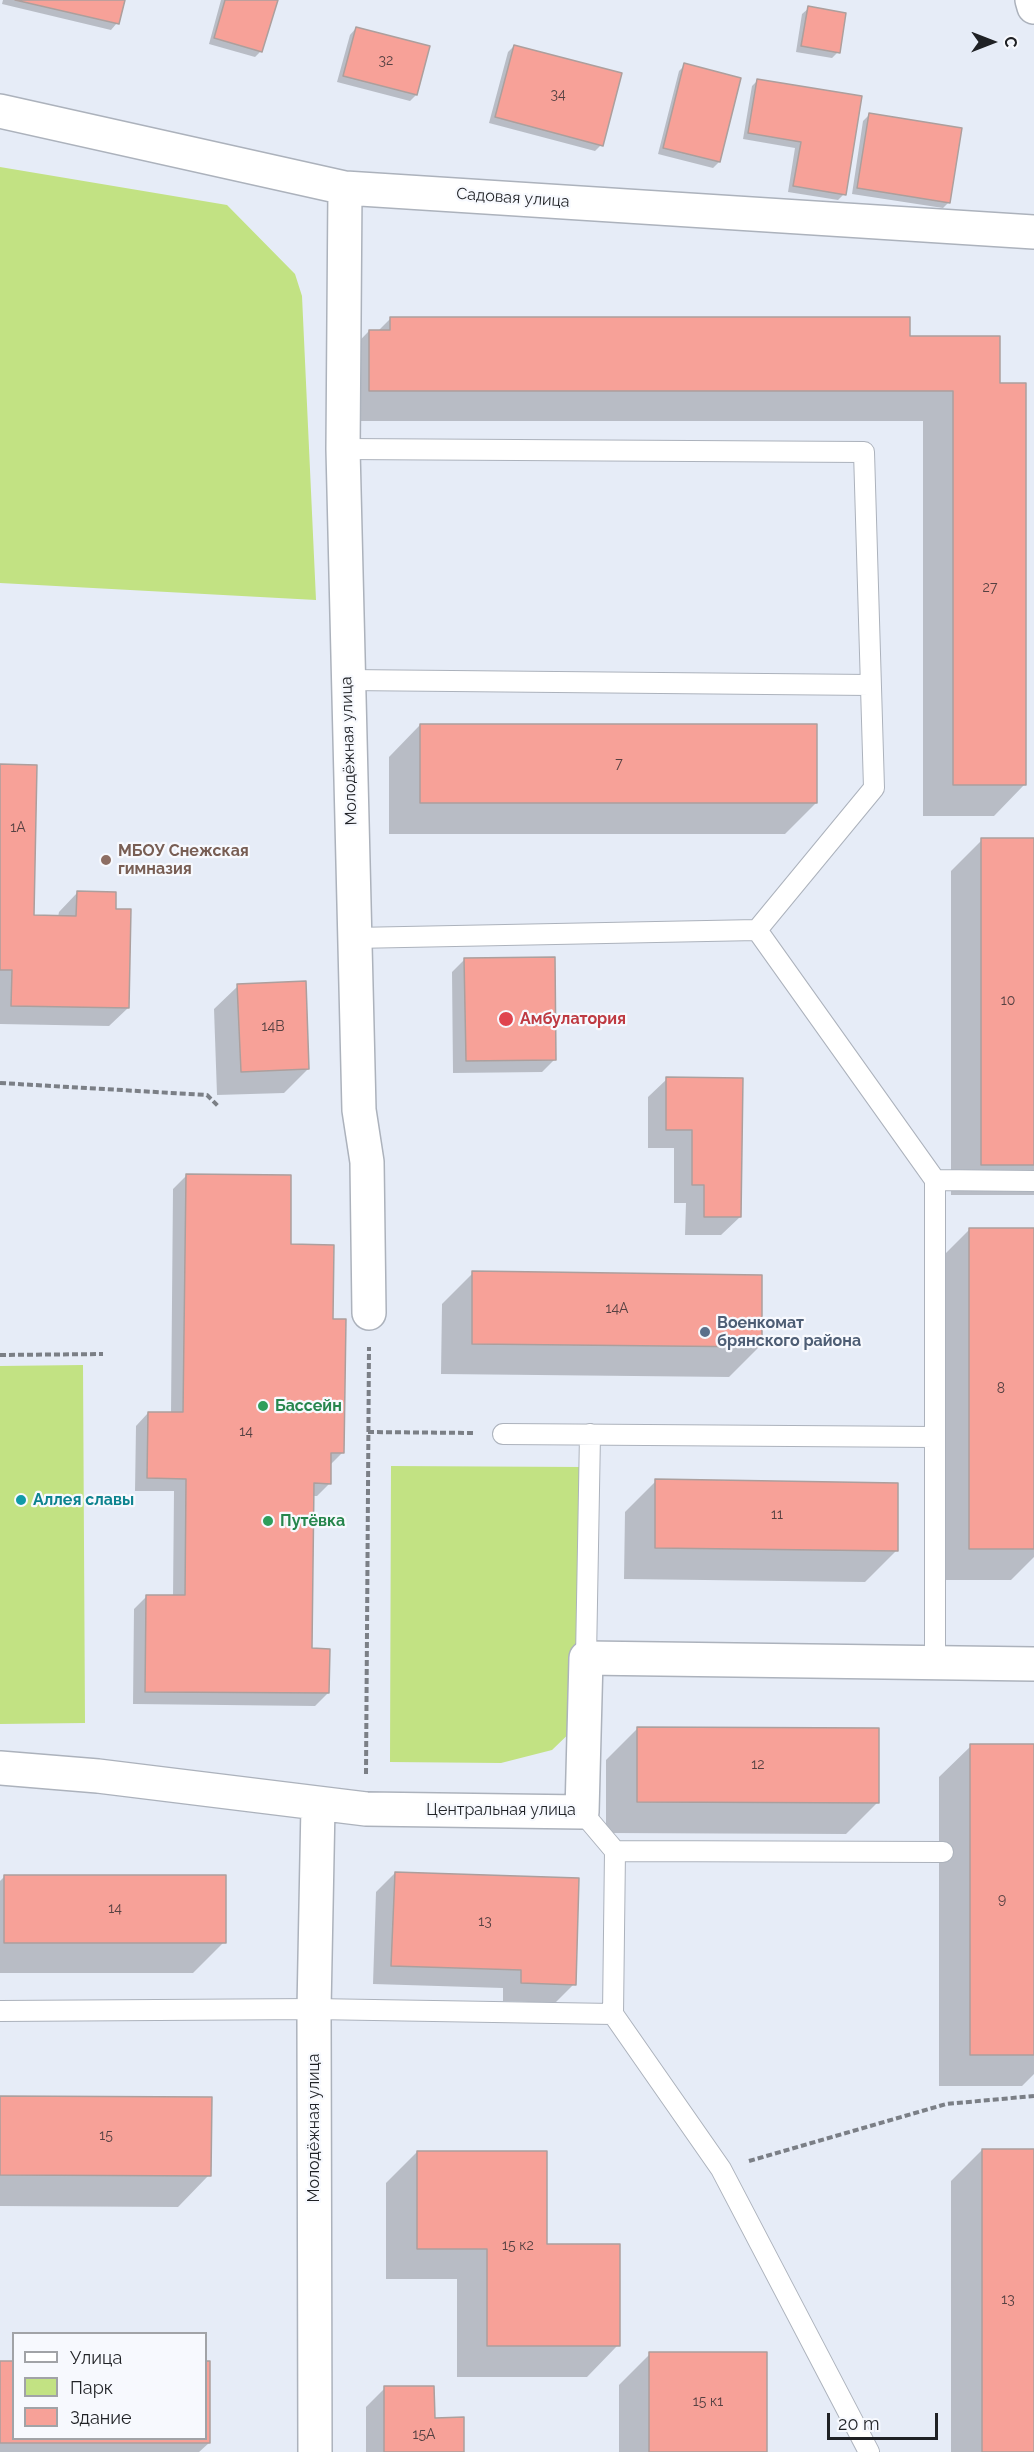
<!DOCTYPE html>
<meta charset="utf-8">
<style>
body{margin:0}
#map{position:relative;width:1034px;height:2452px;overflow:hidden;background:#e6ecf7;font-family:Raleway,sans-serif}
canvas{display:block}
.legend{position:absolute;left:12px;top:2332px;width:195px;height:108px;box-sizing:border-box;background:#f7f9fe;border:2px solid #a1a3a7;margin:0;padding:8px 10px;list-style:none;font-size:18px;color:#1f2125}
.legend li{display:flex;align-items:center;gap:12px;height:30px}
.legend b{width:30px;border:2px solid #a1a3a7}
.north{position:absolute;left:962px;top:12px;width:60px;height:60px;-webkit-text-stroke:4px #f7f9fe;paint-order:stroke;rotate:90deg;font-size:16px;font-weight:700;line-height:24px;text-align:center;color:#1f2125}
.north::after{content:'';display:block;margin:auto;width:21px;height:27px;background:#1f2125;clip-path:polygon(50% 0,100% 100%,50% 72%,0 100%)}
.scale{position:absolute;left:827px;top:2413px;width:111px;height:27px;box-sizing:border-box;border:3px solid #1f2125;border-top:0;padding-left:8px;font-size:18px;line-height:21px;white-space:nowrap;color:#1f2125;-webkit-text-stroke:4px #f7f9fe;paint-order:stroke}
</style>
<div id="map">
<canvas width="1034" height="2452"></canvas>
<ul class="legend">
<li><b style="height:8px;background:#fff"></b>Улица</li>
<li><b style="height:16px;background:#c2e283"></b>Парк</li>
<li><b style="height:16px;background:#f7a198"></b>Здание</li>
</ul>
<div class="north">С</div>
<div class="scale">20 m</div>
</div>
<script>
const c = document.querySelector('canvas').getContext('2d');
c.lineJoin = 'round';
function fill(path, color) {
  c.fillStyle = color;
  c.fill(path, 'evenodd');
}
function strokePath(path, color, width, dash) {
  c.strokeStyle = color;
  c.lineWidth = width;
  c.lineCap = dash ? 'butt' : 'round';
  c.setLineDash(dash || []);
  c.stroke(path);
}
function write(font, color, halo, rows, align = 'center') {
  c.font = font + ' Raleway,sans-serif';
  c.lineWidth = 4.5;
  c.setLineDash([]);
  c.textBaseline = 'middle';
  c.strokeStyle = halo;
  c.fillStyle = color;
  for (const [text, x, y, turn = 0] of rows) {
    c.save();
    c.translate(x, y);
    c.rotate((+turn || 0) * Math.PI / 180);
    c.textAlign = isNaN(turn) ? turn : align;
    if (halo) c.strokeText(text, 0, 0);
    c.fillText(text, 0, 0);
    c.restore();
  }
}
fill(new Path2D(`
 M0 167 227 205 295 274 302 296 316 600 0 583Z
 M83 1365 85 1723 0 1724V1366Z
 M391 1466 582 1467 579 1724 552 1750 501 1763 390 1762Z`), '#c2e283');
fill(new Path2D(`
 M3 0H123L117 23 111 30 2 4Z
 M221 0H276L261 51 255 57 209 44Z
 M809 8 838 52 832 58 796 52 802 14Z
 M356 28 416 95 410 101 337 82 350 35Z
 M514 46 601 145 595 151 489 123 508 52Z
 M685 65 719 162 713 168 658 154 679 71Z
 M758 80 844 194 838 200 788 192 795 148 743 139 752 86Z
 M869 115 949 202 943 208 852 194 863 121Z
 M390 319 909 337 999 384 1025 784 994 816H923V421H338V363L369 331H378Z
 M420 725 816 803 785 834H389V757Z
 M0 766 32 916 58 917 59 912 77 893 114 910 128 1008 109 1026 0 1024Z
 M982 840H1034V1195H951V871Z
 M464 960 555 1059 542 1072 453 1073 452 972Z
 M238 986 308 1069 284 1093 217 1095 214 1009Z
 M667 1079 740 1217 721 1235H685L686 1203H674V1148H648V1097Z
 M186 1176 289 1246 331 1321 343 1452 330 1465V1483L317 1496H312L310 1650 328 1693 315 1706 133 1704 134 1609 147 1596 173 1597 174 1491H135L136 1426 148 1413H171L173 1189Z
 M969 1230H1034V1557L1011 1580H938V1261Z
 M473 1273 760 1346 729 1377 441 1374 442 1304Z
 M656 1481 896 1551 865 1582 624 1579 625 1512Z
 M637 1729 877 1803 846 1834 606 1833V1760Z
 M971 1746H1034V2074L1022 2086H939V1777Z
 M395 1873 574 1984 555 2003 503 2001V1988L373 1984 376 1892Z
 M4 1877 224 1942 193 1973H0V1881Z
 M0 2097 209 2175 178 2207 0 2206Z
 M982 2150H1034V2452H951V2181Z
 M417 2152 545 2246 618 2345 587 2377H457V2279H386V2183Z
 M650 2354 766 2452H619V2385Z
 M0 2363 14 2438H206V2363H209V2443L199 2452H0Z
 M385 2388 433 2419 462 2452H366V2407Z`), '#0003');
const building = new Path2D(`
 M15 0H125L119 24Z
 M225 0H278L262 52 214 38Z
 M808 6 846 13 840 53 801 46Z
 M356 27 430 46 417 95 343 76Z
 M514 45 622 73 603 146 495 117Z
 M684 63 741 78 720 162 663 148Z
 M757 79 862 96 846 195 793 186 801 142 748 133Z
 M869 113 962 128 950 203 857 188Z
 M390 317H910V336H1000V383H1026V785H953V391H369V330H390Z
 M420 724H817V803H420Z
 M0 764 37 765 34 915 76 916 77 891 116 892V909H131L129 1008 11 1006 12 970H0Z
 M981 838H1034V1165H981Z
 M555 957 556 1060 466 1061 464 958Z
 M306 981 309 1069 241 1072 237 984Z
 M666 1077 743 1078 741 1217H704V1185H692V1130H666Z
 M186 1174 291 1175V1244L334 1245 333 1319H346L344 1453H331V1484L314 1483 312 1648 330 1649 329 1693 145 1692 146 1595H185L186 1479 147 1478 148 1412H183Z
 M969 1228H1034V1549H969Z
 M472 1271 762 1275V1347L472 1344Z
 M655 1479 898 1483V1551L655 1548Z
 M637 1727 879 1728V1803L637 1802Z
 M970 1744H1034V2055H970Z
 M395 1872 579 1878 576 1985 521 1983V1970L391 1966Z
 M4 1875H226V1943H4Z
 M0 2096 212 2097 211 2176 0 2175Z
 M982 2149H1034V2452H982Z
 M417 2151H547V2244H620V2346H487V2249H417Z
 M649 2352H767V2452H649Z
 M0 2361H14V2438H206V2361H210V2443H0Z
 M384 2386H434L435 2418 464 2417V2452H384Z`);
fill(building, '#f7a198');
strokePath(building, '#ac9f9d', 1.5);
const service = new Path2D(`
 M343 449 864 452 874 788 757 930
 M347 680 870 685
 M354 938 757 930 935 1180 1034 1181
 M503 1434 935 1437
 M586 1658 590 1434
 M935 1663V1180
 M582 1812 615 1851 613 2014
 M615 1851 943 1852
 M0 2011 314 2009 613 2014 721 2169 869 2452`);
const minor = new Path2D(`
 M1032 0 1034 7
 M0 111 345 188 1034 232
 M345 188 343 449 359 1110 367 1162 369 1313
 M0 1768 98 1776 366 1809 582 1812 586 1658 1034 1664
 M315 2452 314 2009 318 1805`);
strokePath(service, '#acb2bc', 22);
strokePath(minor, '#acb2bc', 36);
strokePath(new Path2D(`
 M0 1083 207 1095 218 1106
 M0 1355 103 1354
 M368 1432 476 1433
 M366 1774 369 1347
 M749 2161 946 2104 1034 2096`), '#7b7f86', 4, [6, 3]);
strokePath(service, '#fff', 20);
strokePath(minor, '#fff', 33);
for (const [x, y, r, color] of [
 [106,860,6,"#8d6e63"],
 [506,1019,8,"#e0444e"],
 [705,1332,6,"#5c6f8a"],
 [263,1406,6,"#2e9e5b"],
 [21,1500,6,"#0f9aa8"],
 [268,1521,6,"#2e9e5b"]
]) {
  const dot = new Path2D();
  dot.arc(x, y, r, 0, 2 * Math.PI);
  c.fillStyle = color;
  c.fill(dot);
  strokePath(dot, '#f7f9fe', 2);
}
write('14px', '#554142', null, [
 ["32",386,61],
 ["34",558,95],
 ["27",990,588],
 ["7",619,764],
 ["1А",18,828],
 ["10",1008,1001],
 ["14В",273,1027],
 ["14А",617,1309],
 ["8",1001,1389],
 ["14",246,1432],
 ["11",777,1515],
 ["12",758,1765],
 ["9",1002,1900],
 ["14",115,1909],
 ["13",485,1922],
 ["15",106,2136],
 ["15 к2",518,2246],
 ["13",1008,2300],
 ["15 к1",708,2402],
 ["15А",424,2435]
]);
write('16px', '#1f2125', '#f7f9fe', [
 ["Садовая улица",513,198,4],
 ["Молодёжная улица",349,751,-92],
 ["Центральная улица",501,1810],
 ["Молодёжная улица",314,2128,-90]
]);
write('bold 16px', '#785e54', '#f7f9fe', [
 ["МБОУ Снежская",118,851],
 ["гимназия",118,869]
], 'left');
write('bold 16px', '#be3a42', '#f7f9fe', [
 ["Амбулатория",520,1019]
], 'left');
write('bold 16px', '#4e5e75', '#f7f9fe', [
 ["Военкомат",717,1323],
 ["брянского района",717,1341]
], 'left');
write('bold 16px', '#27864d', '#f7f9fe', [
 ["Бассейн",275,1406],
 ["Путёвка",280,1521]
], 'left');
write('bold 16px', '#0d838f', '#f7f9fe', [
 ["Аллея славы",33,1500]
], 'left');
</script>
